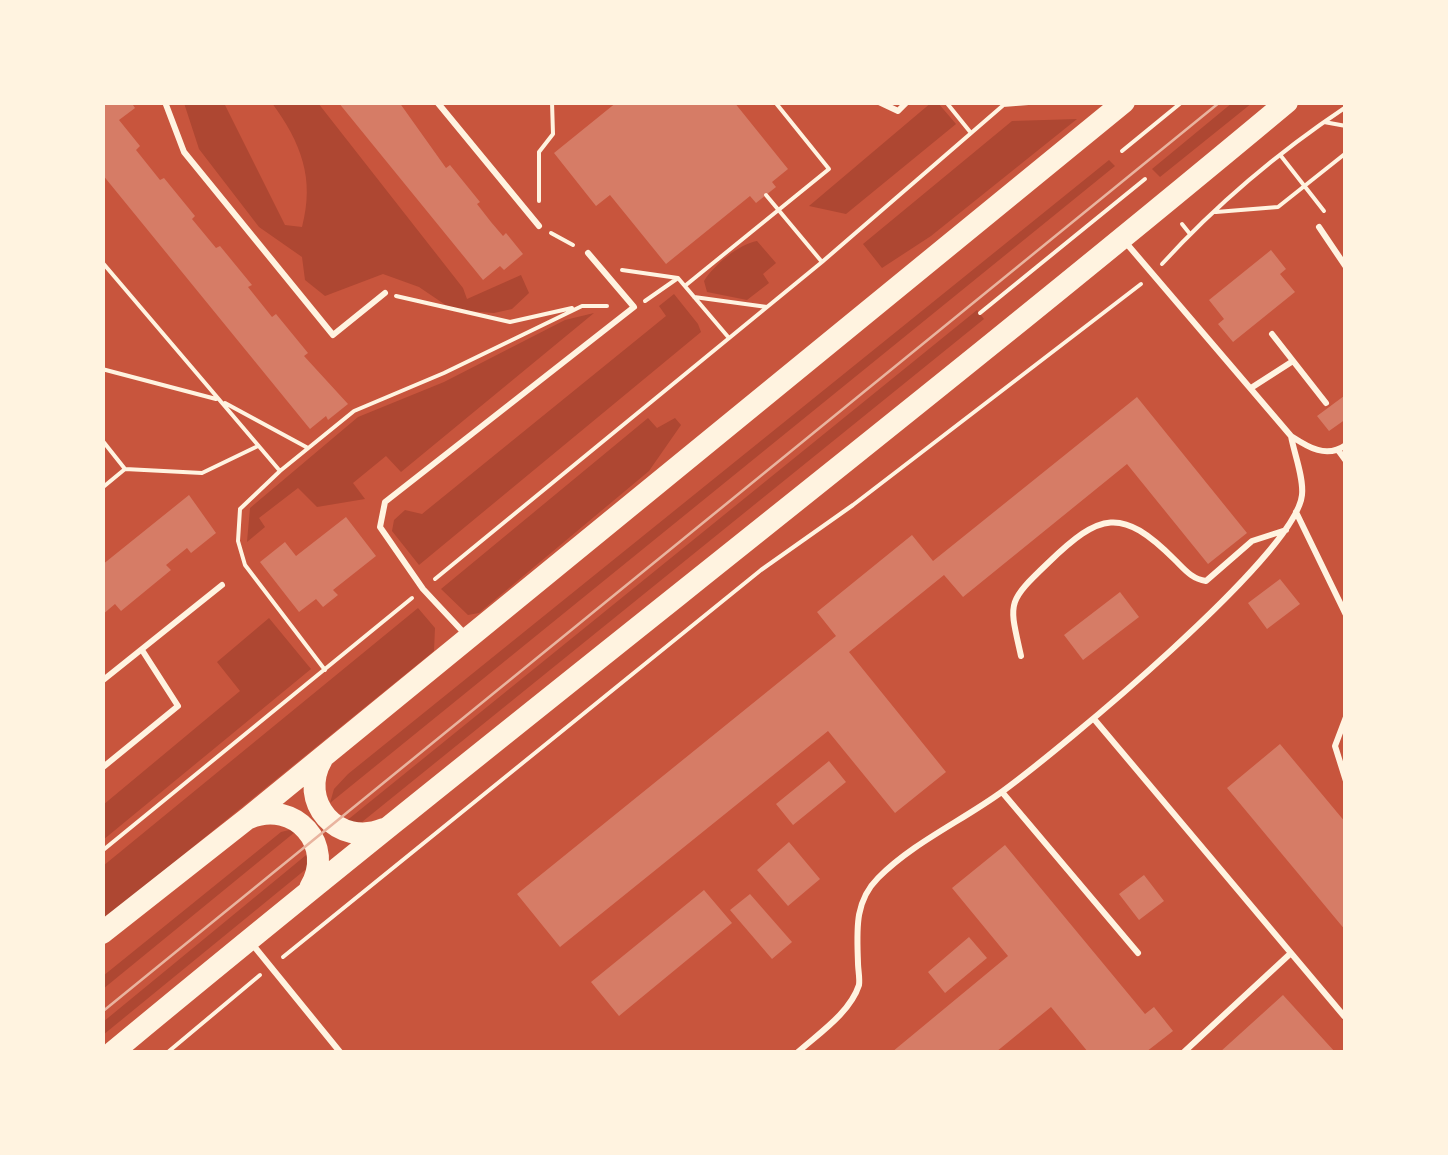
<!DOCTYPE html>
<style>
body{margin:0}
#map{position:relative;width:1448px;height:1155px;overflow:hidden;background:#c8553d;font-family:Montserrat,sans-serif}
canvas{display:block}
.frame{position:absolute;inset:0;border:105px solid #fff3e0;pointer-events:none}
</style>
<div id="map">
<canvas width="1448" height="1155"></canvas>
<div class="frame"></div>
</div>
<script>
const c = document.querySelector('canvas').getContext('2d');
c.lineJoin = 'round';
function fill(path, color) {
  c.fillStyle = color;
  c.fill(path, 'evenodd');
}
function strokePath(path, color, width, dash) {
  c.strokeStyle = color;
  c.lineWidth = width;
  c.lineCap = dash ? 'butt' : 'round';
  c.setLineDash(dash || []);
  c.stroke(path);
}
fill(new Path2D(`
 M932 102 938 103 956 124 846 214 809 206Z
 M184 103H224L285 225 302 227C315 178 301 143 272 103H318L463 288 467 299 521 275 529 293 512 309 494 313 453 310 419 287 383 274 325 296 305 280 302 257 259 227 199 149Z
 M1232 103H1252L1160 177 1152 169Z
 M1077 119 931 236 882 268 863 244 1012 121Z
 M1109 160 1115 166 330 803 334 789 348 774Z
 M757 241 776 263 763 274 769 283 747 300 707 292 704 281C714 265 739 244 757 241Z
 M674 294 698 324 701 332 419 565 392 531 394 520 405 510 422 514 666 316 659 306Z
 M977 310 984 319 362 822H345Z
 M594 313 401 472 386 456 353 483 365 499 317 507 298 488 259 518 265 527 247 542 250 508 358 417 444 382 565 320Z
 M648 418 657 428 675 418 681 425 649 471 479 613 468 615 441 589Z
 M418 608 435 628 434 651 103 920V866Z
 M269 618 311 669 103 840V805L240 691 217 662Z
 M289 830 295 832 103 989V976L281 832Z
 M311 851V865L103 1035V1022Z`), '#ae4732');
fill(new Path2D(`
 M102 102H131L135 108 119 120 140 146 136 150 160 180 164 178 195 216 192 219 216 248 220 246 252 285 248 287 272 317 276 314 308 353 304 356 348 404 328 420 326 416 310 429 102 174Z
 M338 102H399L446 168 450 165 480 202 477 204 491 222 503 236 506 233 523 254 504 270 500 266 483 280Z
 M617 102H734L788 169 772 182 776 187 756 203 750 196 666 264 610 195 596 206 554 153Z
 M1271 250 1286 269 1280 274 1295 292 1233 342 1218 324 1224 319 1209 300Z
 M1344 396 1346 419 1329 431 1317 416Z
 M1137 397 1247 533 1208 564 1127 464 963 597 944 575 849 652 946 772 895 813 828 731 560 947 517 894 836 636 817 612 912 535 933 561Z
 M189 495 216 533 191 553 187 548 166 565 171 570 121 611 115 604 102 615V565Z
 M346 517 376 556 333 590 338 595 323 607 316 599 299 612 260 562 285 542 296 556Z
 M1280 579 1300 604 1267 629 1248 603Z
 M1120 592 1139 617 1083 660 1064 635Z
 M1280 744 1346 823V931L1227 788Z
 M829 761 846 782 793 825 776 804Z
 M789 842 820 879 788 906 757 870Z
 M1005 845 1145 1014 1154 1007 1173 1031 1146 1052H1088L1051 1007 996 1052H892L1008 956 952 888Z
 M1144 875 1164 901 1139 920 1119 894Z
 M704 890 732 923 619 1016 591 982Z
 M750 894 792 942 772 959 730 910Z
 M969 937 987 958 945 993 928 972Z
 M1283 995 1335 1052H1220Z`), '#d67c66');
strokePath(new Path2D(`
 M946 102 971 133
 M1003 105 1041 102
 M1324 122 1346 126
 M1122 151 1182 102
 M1281 156 1324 211
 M766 195 822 262
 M539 201V152L553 134 552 102
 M1216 212 1278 207 1346 153
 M1182 224 1190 234
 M551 233 573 245
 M102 262 280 471
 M1162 264C1215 206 1280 151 1346 107
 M622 270 678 278 729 338
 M686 285 829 169 775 102
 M396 296 510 322 572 308
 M694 297 767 307
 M645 301 678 278
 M980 313 1145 179
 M102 369 216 399
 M225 403 308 448
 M102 440 125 469 202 473 258 446
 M102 488 125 469
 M435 579 822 262 1007 102
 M325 670 245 565 238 541 240 509 280 471 354 411 444 373 582 306H607
 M102 851 412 598
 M283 957 761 570 853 505 1141 284
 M168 1052 260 975`), '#fff3e0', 4);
strokePath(new Path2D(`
 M165 102 184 152 333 335 385 293
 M437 102 539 226
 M879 102 898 111 907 102
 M1319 227 1346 267
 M1127 244 1291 436C1308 447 1326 459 1346 445
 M1272 334 1326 403
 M1251 388 1293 361
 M1338 450 1346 461
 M1296 512 1346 615
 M465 634 423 589 380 527 385 502 634 307 588 253
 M1021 656C1009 602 1006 603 1048 563 1100 513 1121 506 1175 560 1185 570 1192 579 1206 581L1252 541 1286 530
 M102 681 222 585
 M1346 717 1335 746 1346 781
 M1094 719 1344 1016
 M102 768 178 706 142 650
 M1002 792 1138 953
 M253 945 340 1052
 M798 1052C818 1034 850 1013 859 985 860 979 858 969 858 963 857 931 854 902 878 878 914 842 962 821 1003 791 1059 750 1296 555 1302 495 1304 478 1294 453 1291 436
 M1184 1052 1291 953`), '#fff3e0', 6);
strokePath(new Path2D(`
 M322 759C297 802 338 848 384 829
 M249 818C295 799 336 845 310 888
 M102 933 248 818 1124 102
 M113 1052C500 731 900 425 1287 102`), '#fff3e0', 22);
strokePath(new Path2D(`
 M102 1012 1220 102`), '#e9b49f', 2.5);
</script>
